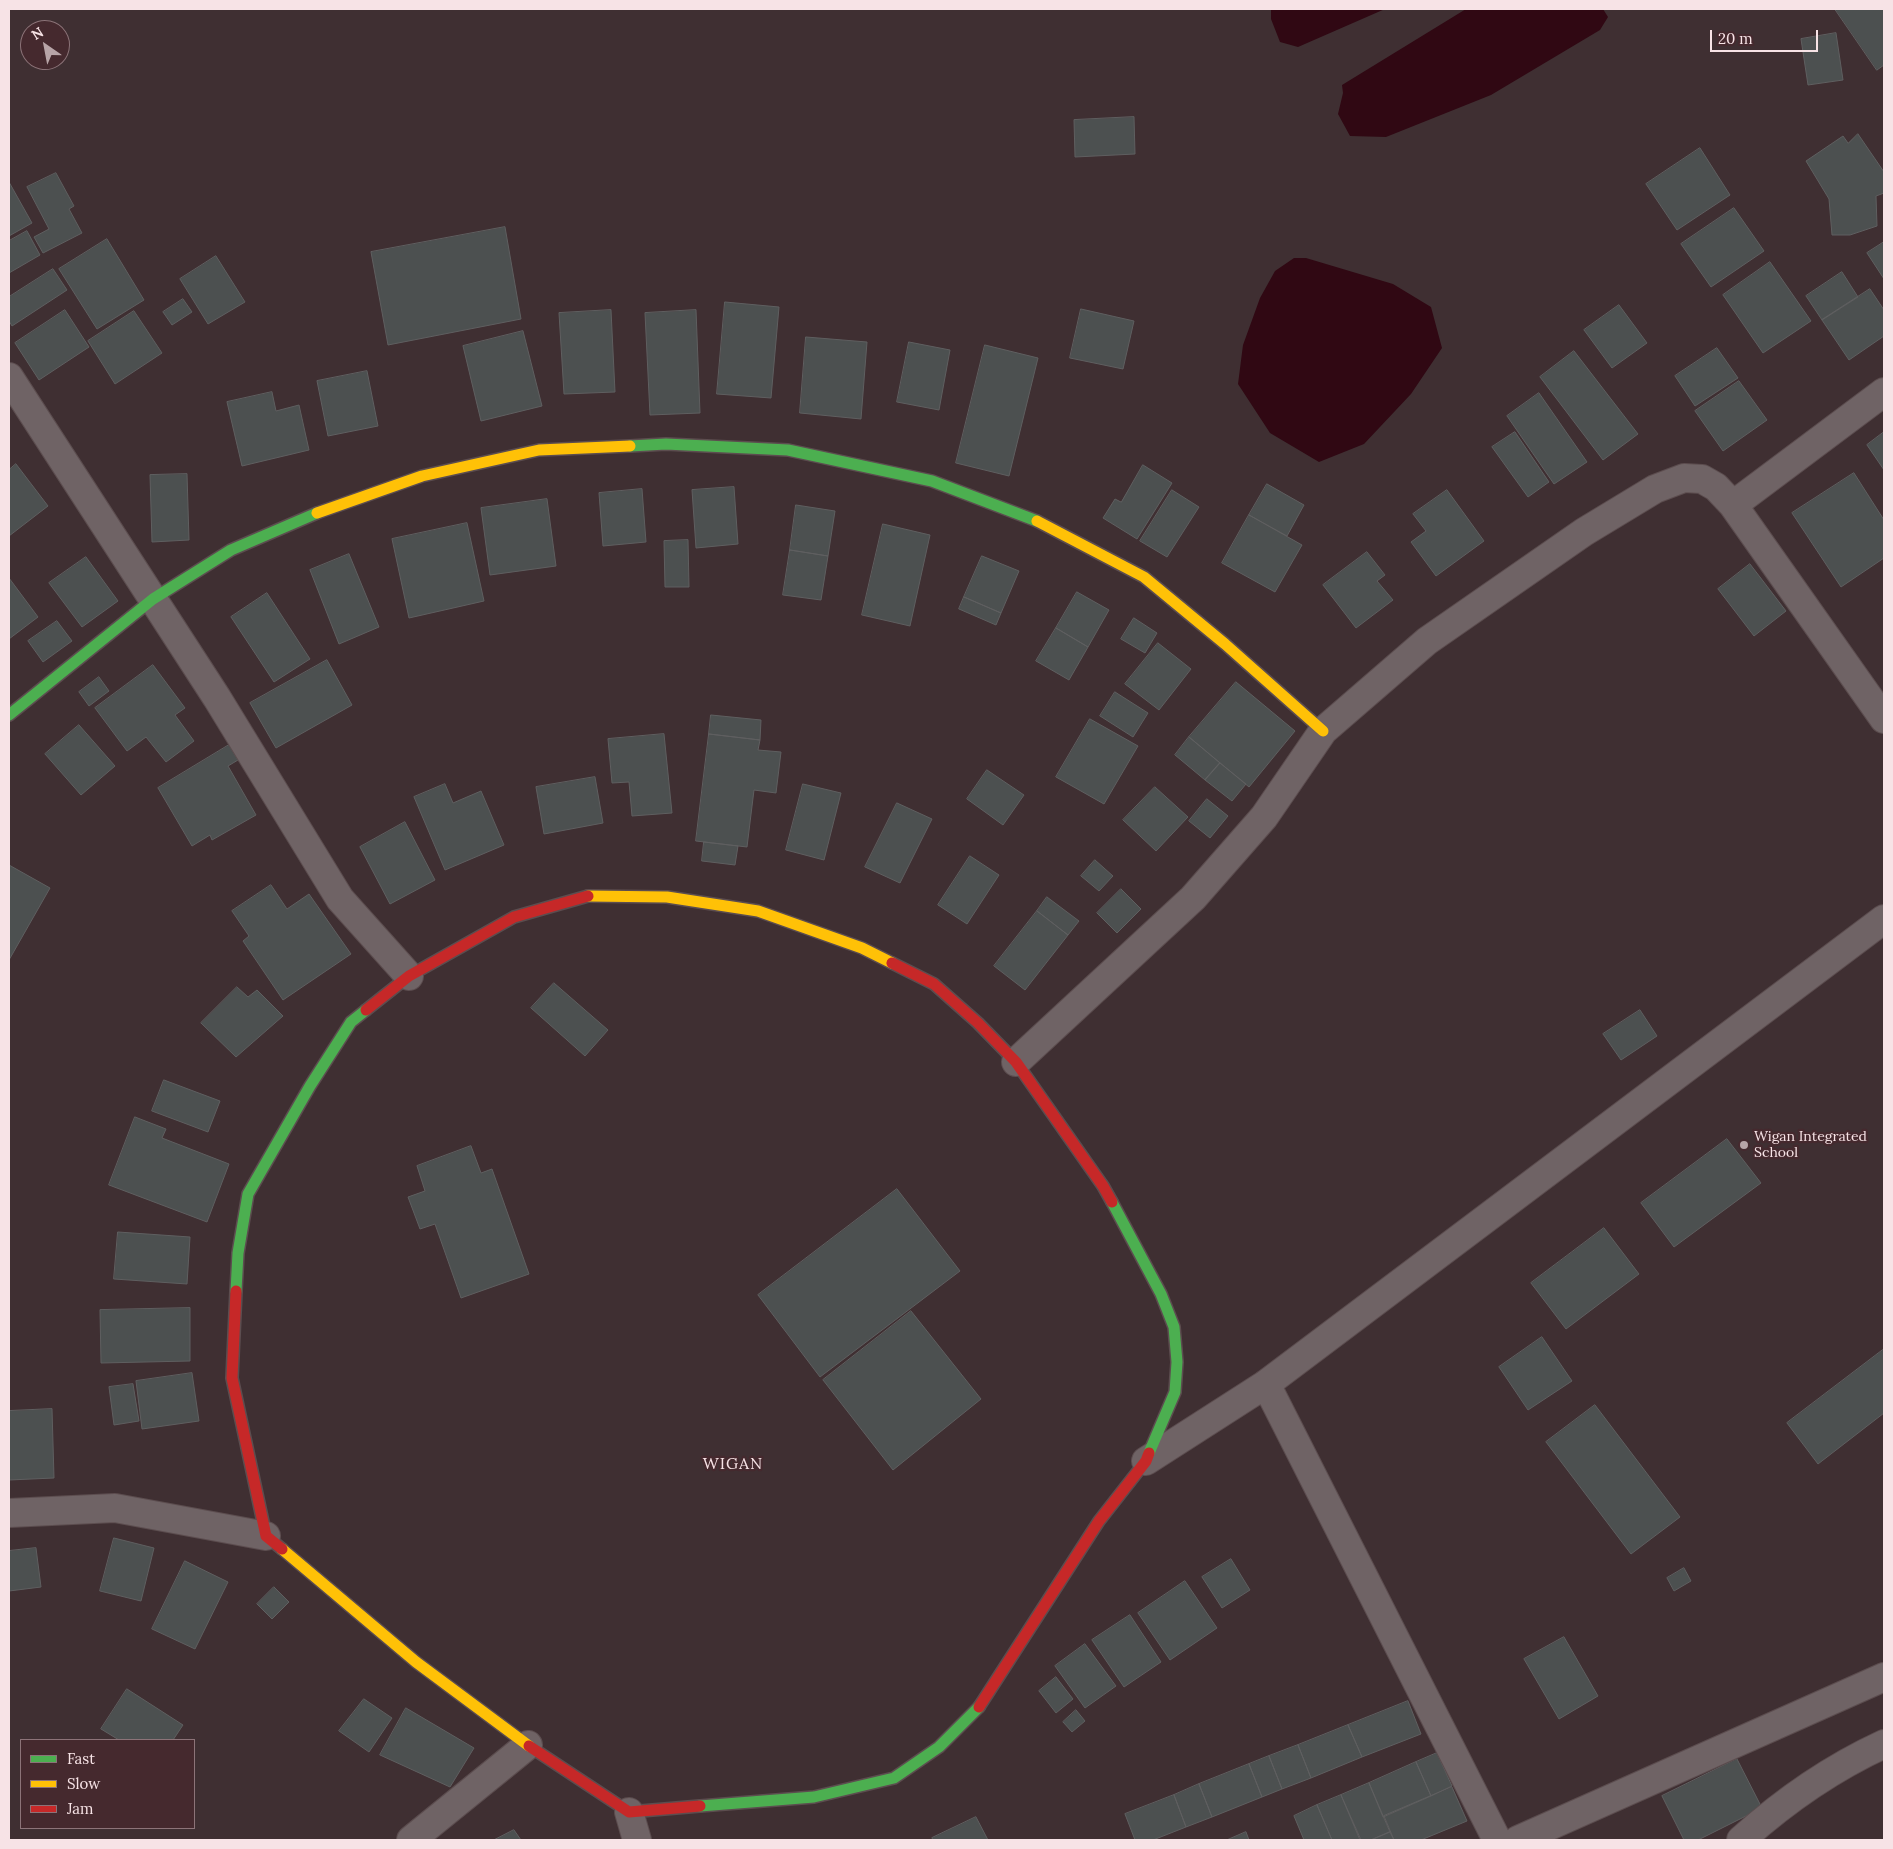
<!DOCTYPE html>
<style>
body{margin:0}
#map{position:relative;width:1893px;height:1849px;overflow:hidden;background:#3f2f32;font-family:Lora,serif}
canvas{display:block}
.frame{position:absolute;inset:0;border:10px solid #f7e3e6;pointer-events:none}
.legend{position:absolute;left:20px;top:1739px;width:175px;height:90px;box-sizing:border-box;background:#45292e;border:1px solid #8c7378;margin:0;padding:6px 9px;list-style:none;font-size:15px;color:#f7e3e6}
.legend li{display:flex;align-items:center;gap:10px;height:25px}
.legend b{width:25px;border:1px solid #8c7378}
.north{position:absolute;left:20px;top:20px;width:50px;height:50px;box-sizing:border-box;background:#45292e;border:1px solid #8c7378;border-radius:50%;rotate:327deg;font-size:14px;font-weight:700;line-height:20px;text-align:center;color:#f7e3e6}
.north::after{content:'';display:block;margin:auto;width:18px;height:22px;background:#b7a4a7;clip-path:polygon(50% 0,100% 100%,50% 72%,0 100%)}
.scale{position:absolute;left:1710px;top:30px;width:108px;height:22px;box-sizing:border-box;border:2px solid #f7e3e6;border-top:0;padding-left:6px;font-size:15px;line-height:18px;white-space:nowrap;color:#f7e3e6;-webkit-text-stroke:4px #45292e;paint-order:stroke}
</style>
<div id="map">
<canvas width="1893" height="1849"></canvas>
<div class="frame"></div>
<ul class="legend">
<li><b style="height:6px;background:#4caf50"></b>Fast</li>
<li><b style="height:6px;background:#ffc107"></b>Slow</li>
<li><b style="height:6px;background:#c62828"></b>Jam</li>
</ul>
<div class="north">N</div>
<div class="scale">20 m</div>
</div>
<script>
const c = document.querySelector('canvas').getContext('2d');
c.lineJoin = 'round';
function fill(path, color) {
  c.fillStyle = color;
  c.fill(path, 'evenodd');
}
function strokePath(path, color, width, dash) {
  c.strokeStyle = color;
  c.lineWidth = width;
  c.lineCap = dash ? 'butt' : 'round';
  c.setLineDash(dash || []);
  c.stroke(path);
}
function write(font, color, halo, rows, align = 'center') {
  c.font = font + ' Lora,serif';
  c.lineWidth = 4.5;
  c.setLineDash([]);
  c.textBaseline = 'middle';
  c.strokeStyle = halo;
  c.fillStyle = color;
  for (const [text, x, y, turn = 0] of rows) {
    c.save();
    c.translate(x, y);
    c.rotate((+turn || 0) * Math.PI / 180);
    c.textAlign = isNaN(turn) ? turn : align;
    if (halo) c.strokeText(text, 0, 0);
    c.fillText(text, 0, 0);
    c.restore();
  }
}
fill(new Path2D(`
 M1271 9H1385L1298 47 1280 42 1271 19Z
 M1466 9H1603L1608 17 1600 30 1491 95 1386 137 1350 136 1338 114 1343 93 1342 85Z
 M1294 258H1306L1393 284 1431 307 1442 348 1411 394 1364 444 1319 462 1270 433 1238 384 1243 345 1260 298 1275 271Z`), '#300813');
const building = new Path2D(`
 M1835 9H1884V65L1877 70Z
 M1836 33 1843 80 1808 85 1801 39Z
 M1134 117 1135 154 1075 157 1074 120Z
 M1858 134 1884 172V193L1876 196 1877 226 1850 235H1832L1829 199 1806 161 1843 136 1848 143Z
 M1700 148 1730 195 1677 230 1646 184Z
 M56 173 74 206 69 209 82 233 43 253 34 237 49 229 27 187Z
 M9 182 32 223 9 236Z
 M1734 208 1764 251 1711 287 1681 244Z
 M505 227 521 319 388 345 371 252Z
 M27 231 40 255 9 273V241Z
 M107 239 144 300 97 329 59 269Z
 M1884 242V279L1867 253Z
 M216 256 245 302 208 324 180 279Z
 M1770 262 1811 321 1763 353 1723 295Z
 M53 269 67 290 12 326 9 321V297Z
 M1842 272 1858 297 1822 320 1806 296Z
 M1870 289 1884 310V336L1849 360 1822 320Z
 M183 299 192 312 172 325 163 312Z
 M725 302 779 307 771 398 717 394Z
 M1619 305 1647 343 1612 368 1584 330Z
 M1081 309 1134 321 1123 369 1070 358Z
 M65 310 89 347 39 380 15 343Z
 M611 310 615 392 564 394 559 313Z
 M696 310 700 413 650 415 645 313Z
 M134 311 162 353 115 384 88 341Z
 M523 331 542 406 481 421 463 346Z
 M806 337 867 342 861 419 800 413Z
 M909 342 950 350 939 410 897 402Z
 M985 345 1038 358 1009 476 956 463Z
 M1717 348 1738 378 1695 406 1675 376Z
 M1574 351 1638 434 1603 460 1540 377Z
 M367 371 378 426 328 436 317 381Z
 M1739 381 1767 420 1723 451 1695 411Z
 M272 392 276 411 299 405 309 450 242 466 227 402Z
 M1539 393 1587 462 1554 484 1507 416Z
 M1515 432 1549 482 1528 497 1492 447Z
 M1884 432V470L1867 445Z
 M16 464 48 506 9 536V470Z
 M1143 465 1172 483 1137 539 1103 518 1115 499 1121 502Z
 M1854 473 1884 520V558L1841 587 1792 513Z
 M187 474 189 540 152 542 150 475Z
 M1267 484 1304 505 1287 536 1249 515Z
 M734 487 738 544 696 548 692 490Z
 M642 489 646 542 603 546 599 493Z
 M1172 490 1199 507 1167 557 1140 541Z
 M1447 490 1484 541 1436 576 1411 542 1426 531 1413 514Z
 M547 499 556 566 490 575 481 508Z
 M796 505 835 511 828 556 790 550Z
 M1249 515 1302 545 1275 592 1222 563Z
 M467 523 484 601 409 618 392 539Z
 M883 524 930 535 910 626 862 615Z
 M688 540 689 587H665L664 541Z
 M790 550 828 556 821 600 783 595Z
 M1367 552 1385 575 1377 581 1393 600 1356 628 1323 585Z
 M349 554 379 627 339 644 310 570Z
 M982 556 1019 571 1001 613 964 597Z
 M86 557 118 601 82 627 49 583Z
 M1750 564 1786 611 1754 636 1718 589Z
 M9 578 38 617 9 639Z
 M1077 592 1109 610 1088 647 1056 628Z
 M267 593 310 659 274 682 231 617Z
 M964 597 1001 613 996 625 959 609Z
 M1134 618 1157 633 1145 653 1121 639Z
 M57 621 72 641 43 662 28 641Z
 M1056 628 1088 647 1069 680 1036 661Z
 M1158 643 1191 669 1159 710 1125 684Z
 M327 660 352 705 276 748 250 703Z
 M153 665 185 708 175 715 194 741 166 762 146 737 127 751 95 708Z
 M99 677 109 691 89 706 79 692Z
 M1236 682 1295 731 1249 787 1189 737Z
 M1115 692 1148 713 1133 737 1100 716Z
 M711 715 761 720 760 740 709 734Z
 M1090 719 1138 746 1104 804 1056 777Z
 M79 725 115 766 81 795 45 754Z
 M664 734 672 813 632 816 629 782 612 783 608 739Z
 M709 734 760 740 758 750 781 752 776 793 754 790 747 847 696 841Z
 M1189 737 1220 763 1205 780 1175 755Z
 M229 745 238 760 228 766 256 815 212 840 210 835 192 846 158 788Z
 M1220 763 1246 784 1232 801 1205 780Z
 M987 770 1024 795 1003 825 967 799Z
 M595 777 603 823 544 834 536 787Z
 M445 784 453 803 481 791 504 845 445 870 414 797Z
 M803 784 841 793 824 860 786 850Z
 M1155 787 1188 817 1156 851 1123 820Z
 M1207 799 1228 816 1210 838 1189 821Z
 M897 803 932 819 900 883 865 867Z
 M405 822 435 880 390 904 360 847Z
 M704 842 738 846 735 865 702 861Z
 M970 856 999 875 967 924 938 905Z
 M1095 860 1113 876 1099 891 1081 876Z
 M9 865 50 888 9 960Z
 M271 885 287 909 309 894 351 954 283 1000 243 941 249 936 232 911Z
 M1121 889 1141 909 1117 933 1097 913Z
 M1047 897 1079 921 1068 935 1037 911Z
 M1037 911 1068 935 1025 990 994 966Z
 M554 983 608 1030 585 1056 531 1008Z
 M237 987 248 997 257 990 283 1016 236 1057 201 1023Z
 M1640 1010 1657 1036 1621 1060 1603 1034Z
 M164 1080 220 1101 208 1132 152 1111Z
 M135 1117 166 1129 162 1138 229 1164 207 1222 109 1185Z
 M1727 1139 1761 1183 1674 1247 1641 1203Z
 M471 1146 481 1173 492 1169 529 1274 461 1298 435 1224 420 1229 408 1197 425 1191 417 1166Z
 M897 1189 960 1271 820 1377 758 1295Z
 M1604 1228 1639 1274 1566 1329 1531 1283Z
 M118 1232 190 1237 187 1284 114 1279Z
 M190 1308V1361L101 1363 100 1310Z
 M911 1311 981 1399 893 1470 823 1380Z
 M1542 1337 1572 1381 1528 1410 1499 1367Z
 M1884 1349V1413L1818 1464 1787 1423Z
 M192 1373 199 1421 142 1429 136 1381Z
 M133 1384 139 1421 114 1425 109 1387Z
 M1595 1405 1680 1517 1631 1554 1546 1442Z
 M52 1409 54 1478 9 1480V1411Z
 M114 1538 154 1548 141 1601 100 1591Z
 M36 1548 41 1587 9 1591V1551Z
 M1231 1559 1250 1590 1222 1608 1202 1577Z
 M185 1561 228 1582 195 1649 152 1629Z
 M1684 1568 1691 1581 1674 1591 1667 1578Z
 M1185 1581 1217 1628 1170 1660 1138 1613Z
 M274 1587 289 1602 272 1619 257 1604Z
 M1130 1615 1161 1662 1124 1687 1092 1640Z
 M1564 1637 1598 1696 1559 1719 1524 1659Z
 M1085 1644 1116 1686 1085 1708 1055 1666Z
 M1056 1677 1073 1699 1056 1713 1039 1691Z
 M127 1689 183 1725 173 1740H119L101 1729Z
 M364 1699 392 1718 369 1752 339 1731Z
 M1408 1701 1421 1734 1362 1757 1348 1725Z
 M406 1708 474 1748 450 1787 380 1755Z
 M1076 1710 1085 1721 1072 1732 1063 1722Z
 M1348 1725 1362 1757 1311 1778 1298 1745Z
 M1298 1745 1311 1778 1282 1789 1269 1756Z
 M1437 1753 1452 1786 1431 1796 1416 1762Z
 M1269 1756 1282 1789 1262 1797 1249 1764Z
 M1737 1759 1762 1808 1698 1840H1684L1662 1796Z
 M1416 1762 1431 1796 1383 1817 1369 1783Z
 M1249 1764 1262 1797 1212 1817 1199 1784Z
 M1369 1783 1390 1832 1371 1840H1360L1341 1795Z
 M1199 1784 1212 1817 1186 1827 1174 1795Z
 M1452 1787 1467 1821 1421 1840H1394L1384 1816Z
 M1174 1795 1186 1827 1153 1840H1135L1125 1814Z
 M1341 1795 1361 1840H1332L1317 1805Z
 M1317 1805 1332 1840H1304L1294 1816Z
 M976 1817 988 1840H933L932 1838Z
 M514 1830 521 1840H494Z
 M1246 1832 1249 1840H1227Z
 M1390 1832 1394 1840H1371Z`);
fill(building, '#4c5050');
strokePath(building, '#5f5f60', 1);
const street = new Path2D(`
 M9 377 217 698 340 899 409 976
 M1733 505 1884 392
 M1016 1062 1193 898 1264 817 1323 731 1427 641 1584 532 1655 489 1684 478 1702 479 1716 487 1733 505 1884 719
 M1266 1384 1497 1840
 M1146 1461 1266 1384 1884 919
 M9 1513 115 1508 266 1536
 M629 1812 637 1840
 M411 1840 528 1745
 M1518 1840 1884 1677
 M1741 1840C1783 1802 1832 1768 1884 1744`);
const fast = new Path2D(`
 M630 446 666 444 788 450 932 481 1037 521
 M9 715 153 599 231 550 317 513
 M1112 1202 1161 1294 1174 1327 1177 1362 1175 1392 1149 1453
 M236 1291 238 1253 248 1194 310 1086 351 1022 366 1010
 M700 1806 814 1797 894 1778 939 1747 979 1707`);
const slow = new Path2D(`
 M317 513 422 476 539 450 630 446
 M1037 521 1144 577 1225 644 1323 731
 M588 896 667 897 758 911 862 948 892 963
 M282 1549 416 1662 529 1746`);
const jam = new Path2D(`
 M892 963 934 984 978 1023 1016 1062 1103 1186 1112 1202
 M366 1010 409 976 514 917 588 896
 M236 1291 232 1378 266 1536 282 1549
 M979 1707 1099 1521 1146 1461 1149 1453
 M529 1746 629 1812 700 1806`);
strokePath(street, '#5c4d4f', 30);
strokePath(fast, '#5c4d4f', 14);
strokePath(slow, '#5c4d4f', 14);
strokePath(jam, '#5c4d4f', 14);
strokePath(street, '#6f6365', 28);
strokePath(fast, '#4caf50', 11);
strokePath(slow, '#ffc107', 11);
strokePath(jam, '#c62828', 11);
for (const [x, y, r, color] of [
 [1744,1145,5,"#b7a4a7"]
]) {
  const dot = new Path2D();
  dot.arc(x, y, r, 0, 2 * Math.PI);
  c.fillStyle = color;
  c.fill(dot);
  strokePath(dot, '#45292e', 2);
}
write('14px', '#f7e3e6', '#45292e', [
 ["Wigan Integrated",1754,1137],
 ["School",1754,1153]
], 'left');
c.letterSpacing = '1px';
write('16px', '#f7e3e6', '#45292e', [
 ["WIGAN",733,1464]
]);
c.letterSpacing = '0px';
</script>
